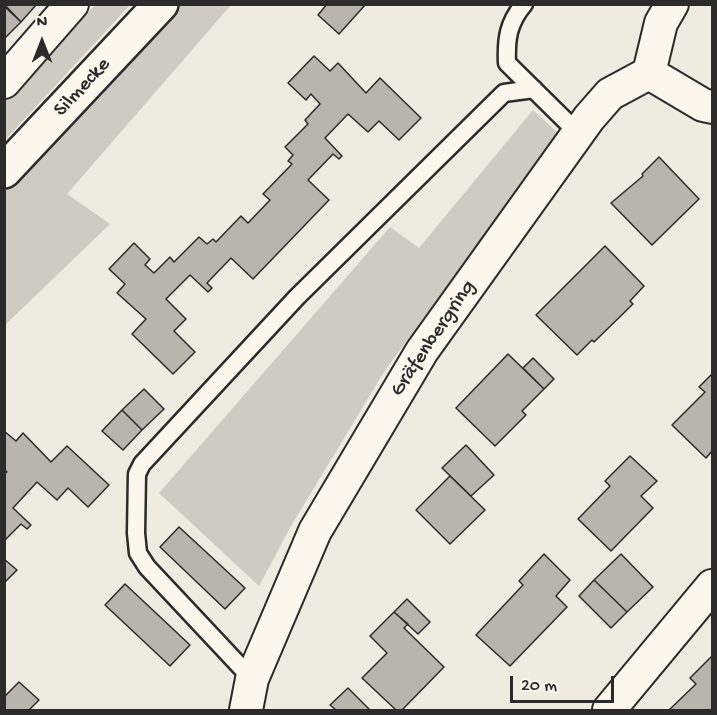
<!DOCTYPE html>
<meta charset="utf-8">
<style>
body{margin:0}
#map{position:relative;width:717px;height:715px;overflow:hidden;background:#eeebe0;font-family:"Gochi Hand",sans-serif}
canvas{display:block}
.frame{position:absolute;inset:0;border:6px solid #2b2b2b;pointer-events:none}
.north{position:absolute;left:12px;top:12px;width:60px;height:60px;-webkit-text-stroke:4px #fbf7ec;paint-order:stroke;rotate:0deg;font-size:16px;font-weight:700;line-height:24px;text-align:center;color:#2b2b2b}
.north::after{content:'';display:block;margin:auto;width:21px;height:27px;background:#2b2b2b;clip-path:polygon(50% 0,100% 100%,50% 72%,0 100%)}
.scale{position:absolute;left:510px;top:676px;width:104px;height:27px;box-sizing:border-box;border:3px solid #2b2b2b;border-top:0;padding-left:8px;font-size:18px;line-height:21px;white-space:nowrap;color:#2b2b2b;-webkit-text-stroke:4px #fbf7ec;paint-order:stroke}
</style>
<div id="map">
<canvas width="717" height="715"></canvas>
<div class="frame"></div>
<div class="north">N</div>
<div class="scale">20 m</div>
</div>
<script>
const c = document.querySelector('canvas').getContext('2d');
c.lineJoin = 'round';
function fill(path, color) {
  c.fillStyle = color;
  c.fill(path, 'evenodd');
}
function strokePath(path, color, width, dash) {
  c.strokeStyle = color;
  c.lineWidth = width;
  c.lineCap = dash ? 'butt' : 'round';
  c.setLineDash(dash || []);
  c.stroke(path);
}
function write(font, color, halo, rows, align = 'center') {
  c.font = font + ' "Gochi Hand",sans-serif';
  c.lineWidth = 5;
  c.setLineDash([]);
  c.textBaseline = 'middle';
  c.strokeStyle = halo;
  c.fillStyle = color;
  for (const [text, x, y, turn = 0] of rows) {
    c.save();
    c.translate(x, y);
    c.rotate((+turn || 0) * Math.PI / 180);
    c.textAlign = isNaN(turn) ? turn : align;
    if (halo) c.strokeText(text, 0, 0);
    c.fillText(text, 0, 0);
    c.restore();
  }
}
fill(new Path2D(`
 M95 5H130L5 140 4 101Z
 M181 5H231L67 194 110 224 5 325 4 193Z
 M533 110 558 133 384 372 291 526 259 586 159 493 390 227 419 248Z`), '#cecbc2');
const building = new Path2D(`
 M4 4H37L21 22Z
 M327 4H366L339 34 318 15Z
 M4 6 21 22 4 39Z
 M314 56 330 71 338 63 366 93 380 78 421 118 399 140 379 121 368 132 348 114 325 138 342 156 339 159 333 154 308 180 329 200 253 279 231 258 207 283 212 288 208 292 190 275 166 299 186 319 174 331 195 352 173 374 132 334 146 319 117 293 125 284 109 269 134 243 150 259 145 265 154 273 170 257 174 262 199 237 207 244 213 239 216 242 241 216 248 223 270 200 263 194 292 164 288 161 293 155 285 147 308 124 305 120 320 104 311 94 306 100 288 83Z
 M659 157 699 199 652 245 611 203 643 176 642 174Z
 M605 246 644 286 630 301 633 304 594 342 592 340 577 355 536 315Z
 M508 354 544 389 522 411 526 415 495 446 456 408Z
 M533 358 554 379 544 389 523 368Z
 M712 374V451L706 458 672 425 705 392 699 387Z
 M144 389 164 409 142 430 122 410Z
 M122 410 142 430 123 450 102 431Z
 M4 431 16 441 23 433 51 462 67 446 109 485 88 507 68 488 57 500 37 482 13 508 31 525 27 529 21 524 4 541V474L7 472 4 469Z
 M466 445 494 475 471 496 442 468Z
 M630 456 657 481 641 496 653 508 611 551 578 519 610 486 605 481Z
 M450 476 485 510 450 544 416 510Z
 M179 527 245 588 225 609 160 547Z
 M544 554 570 580 556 596 567 607 510 666 476 635 523 585 519 581Z
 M621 554 653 587 627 612 594 580Z
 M4 559 17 570 4 583Z
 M594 580 627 612 611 628 579 596Z
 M125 584 190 645 170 666 105 605Z
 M407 599 430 622 418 634 394 612Z
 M394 612 408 624 404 628 444 667 402 710H396L362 678 387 653 370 636Z
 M712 656V710H669L696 684 690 678Z
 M19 682 39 700 29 710H4V697Z
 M348 688 370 710H336L330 705Z`);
fill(building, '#b8b5ae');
strokePath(building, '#2b2b2b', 1.5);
const lane = new Path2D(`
 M524 4C508 23 506 39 507 63L578 133
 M252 679 147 567 138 553 136 533 137 474 142 464 297 297 504 93 534 89`);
const street = new Path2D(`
 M649 73 661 23 672 4
 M649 73 703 105 712 107
 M4 82 72 4
 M246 710 252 679 315 531 422 351 589 118 610 94 649 73
 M609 710 712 586`);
const secondary = new Path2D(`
 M4 171 161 4`);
strokePath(lane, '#2b2b2b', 21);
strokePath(street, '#2b2b2b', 36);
strokePath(secondary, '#2b2b2b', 38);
strokePath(lane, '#fbf7ec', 16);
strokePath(street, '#fbf7ec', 32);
strokePath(secondary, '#fbf7ec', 33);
write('21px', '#2b2b2b', '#fbf7ec', [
 ["Silmecke",83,88,-47],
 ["Gräfenbergring",434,339,-56]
]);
</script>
